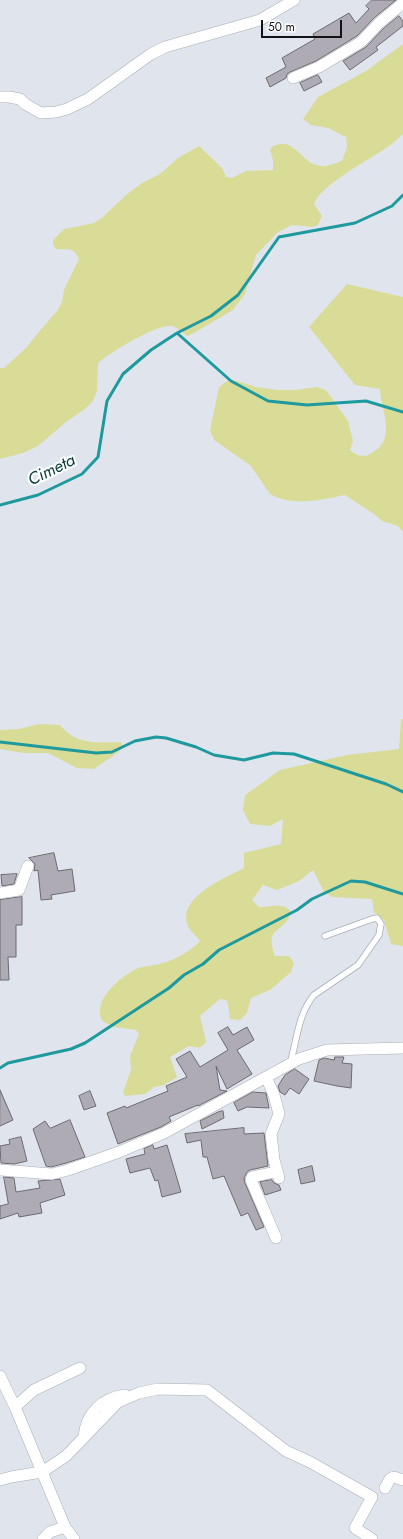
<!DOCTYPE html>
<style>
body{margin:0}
#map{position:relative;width:403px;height:1539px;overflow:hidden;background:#e0e5ed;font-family:Jost,sans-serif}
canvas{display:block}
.scale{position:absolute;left:261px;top:20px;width:81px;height:18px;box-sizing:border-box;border:2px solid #121316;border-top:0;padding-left:5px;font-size:12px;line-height:14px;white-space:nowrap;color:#121316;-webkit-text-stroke:3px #fff;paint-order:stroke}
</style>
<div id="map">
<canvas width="403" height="1539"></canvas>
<div class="scale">50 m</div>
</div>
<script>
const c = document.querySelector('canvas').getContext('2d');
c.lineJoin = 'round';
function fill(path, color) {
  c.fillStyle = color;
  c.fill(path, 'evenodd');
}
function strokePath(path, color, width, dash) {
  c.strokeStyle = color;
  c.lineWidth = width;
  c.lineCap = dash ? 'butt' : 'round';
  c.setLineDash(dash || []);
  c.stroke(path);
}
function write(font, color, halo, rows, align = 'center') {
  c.font = font + ' Jost,sans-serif';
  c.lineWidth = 4;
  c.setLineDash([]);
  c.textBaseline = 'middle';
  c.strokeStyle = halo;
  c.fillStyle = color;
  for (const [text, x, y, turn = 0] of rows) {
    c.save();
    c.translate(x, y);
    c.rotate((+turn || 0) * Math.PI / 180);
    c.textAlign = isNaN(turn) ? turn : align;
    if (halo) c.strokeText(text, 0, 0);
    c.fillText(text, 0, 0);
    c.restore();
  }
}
fill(new Path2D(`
 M403 44V134C398 138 394 143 389 146 371 159 320 185 314 204L322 216 318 225 313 227 292 225 278 232 256 255 245 294 233 310 192 334 187 336C182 332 177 327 171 326 156 324 109 353 98 363L97 391 93 401 85 409 66 422 38 446 23 453 0 459V368H4L27 347 37 334 57 311 62 302 64 290 79 259C73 246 68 250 56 249L53 245V240L64 229 94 223 103 217 126 195 142 183 160 174 178 158 199 146 222 168 226 177 232 178 246 171 273 170V160L270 150 273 146C276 145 282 143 285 144 298 146 305 165 321 166 327 167 336 163 342 161L347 147 346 137 328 128 311 125 303 119 318 97 366 71Z
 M347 284 403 297V532L398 526 382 521 374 514 345 495C321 500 293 507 270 494L251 466 214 440 210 430 219 387 227 381H237L256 387 277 390H295L317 387 326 390 348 421 353 441 350 450C355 455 364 458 370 454 398 440 381 412 380 389L355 385 309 327Z
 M401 719H403V946L391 944 384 920 374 912 372 899 332 897 324 892 313 870 299 881 277 890 263 885 252 900 259 907C269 907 285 902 291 912 284 936 264 923 275 956H289L294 963 291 972 270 990 251 998 247 1013 240 1020 230 1019 228 1004 226 1000 220 999 200 1016 206 1042C201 1049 197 1048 189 1046L170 1057 177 1077 164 1085 154 1087 145 1094 125 1096 123 1092 131 1070 130 1056 139 1034 136 1030 114 1027 102 1021C101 1018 99 1013 100 1009 101 994 123 975 136 969 145 965 154 966 163 963 175 960 192 950 200 941 196 936 188 929 187 923 180 896 225 878 244 868V853L281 844 283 819 270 826 250 824 243 810 245 795 280 770 347 755 399 749Z
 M39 724 60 725C77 746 97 742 121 742L123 747 120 751 94 769 77 768 48 753H23L0 749V730L19 729Z`), '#d9dc97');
strokePath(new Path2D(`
 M177 333 231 381 268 401 307 405 366 401 403 412
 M0 505 38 495 82 474 98 457 107 401 123 374 151 350 177 333 211 316 238 295 279 237 355 223 392 206 403 195
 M0 742 96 753 112 752 135 741 156 737 166 738 196 747 214 755 244 760 273 753 294 754 386 784 403 792
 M0 1068 8 1063 71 1049 85 1043 169 988 184 975 203 964 219 950 297 910 312 899 351 881 365 882 403 894`), '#1e9a9e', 3);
const building = new Path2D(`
 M372 0H396L374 18 357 36 316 61 290 72 287 74 286 78 270 87 266 78 286 67 282 58 315 39 313 34 349 13 356 23 369 9 366 6Z
 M399 16 403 21V26L376 47 378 50 350 70 343 61 366 47 384 28Z
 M318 75 322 82 304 91 300 83Z
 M54 853 58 871 72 869 75 891 51 895 52 899 41 900 38 870 34 871 35 864 29 858Z
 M17 874 14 884 2 886 1 875Z
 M22 897V925H16V957H8L9 980H0V900Z
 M228 1027 233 1035 247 1027 254 1040 237 1050 252 1074 227 1089 216 1066 220 1090 227 1091 198 1106V1105L169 1117 171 1121 161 1127 118 1144 107 1113 125 1106 126 1108 168 1091 166 1086 187 1077 176 1059 190 1051 200 1067 228 1050 218 1033Z
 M335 1057H344L342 1063 352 1064 351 1088 337 1086 314 1081 319 1060 324 1058 334 1060Z
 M295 1069 309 1079 299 1094 290 1088 285 1095 280 1092 278 1086 285 1075Z
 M0 1090 13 1120 0 1126Z
 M90 1091 96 1106 84 1110 79 1096Z
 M253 1092 266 1093 269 1108 247 1107 238 1111 234 1103Z
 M223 1111 224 1118 202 1129 200 1121 218 1112Z
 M70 1120 85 1157 66 1163 51 1167 46 1166 33 1129 45 1121 50 1128Z
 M244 1128V1134L264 1133 268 1166 250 1170 247 1172 244 1178 245 1183 264 1227 256 1230 248 1213 241 1216 224 1176 213 1179 207 1157H203L201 1140 187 1143 185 1134Z
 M21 1137 27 1161 14 1164 1 1163 0 1146 10 1144 9 1140Z
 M153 1145 154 1149 167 1145 181 1192 162 1197 158 1180 155 1181 150 1168 130 1173 126 1159 145 1154 144 1149Z
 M312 1166 315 1181 301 1184 298 1170Z
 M4 1177 14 1178 16 1192 40 1188 38 1181 60 1179 65 1195 40 1203 42 1213 19 1217 18 1213 0 1219V1206L8 1204Z
 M272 1180 274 1183 279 1185 281 1190 265 1195 260 1182Z`);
fill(building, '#aeabb4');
strokePath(building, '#6c6a71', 1);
const service = new Path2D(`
 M290 1064C297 1040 298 1014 314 995L358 965 379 935 381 924 377 918 372 919 325 936`);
const minor = new Path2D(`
 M293 78 319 67 361 42 379 23 403 3
 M0 97H9L20 99 25 104 41 113 56 112 67 109 88 99 151 54 165 47 260 20 294 0
 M0 893 19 890 28 866
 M266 1077 274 1095 279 1114 271 1134 274 1160 279 1178
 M0 1170 52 1174 68 1170 119 1152 164 1133 299 1059 327 1050 403 1048
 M276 1238 251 1180 252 1177 275 1172 277 1170
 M0 1376 15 1407 65 1527 74 1539
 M15 1407 34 1390 80 1368
 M84 1437C86 1413 102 1398 125 1395
 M0 1480 11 1477 42 1472 66 1456 118 1402 139 1393 158 1389 207 1390 286 1451 310 1462 372 1497 355 1528 372 1539
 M385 1488 390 1479 394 1477 403 1480
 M43 1539 50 1532 65 1527`);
strokePath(service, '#a8aeb5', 7);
strokePath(minor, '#a8aeb5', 12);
strokePath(service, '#fff', 5.5);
strokePath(minor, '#fff', 11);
write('italic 17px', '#083d3f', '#fff', [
 ["Cimeta",52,471,-26]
]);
</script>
